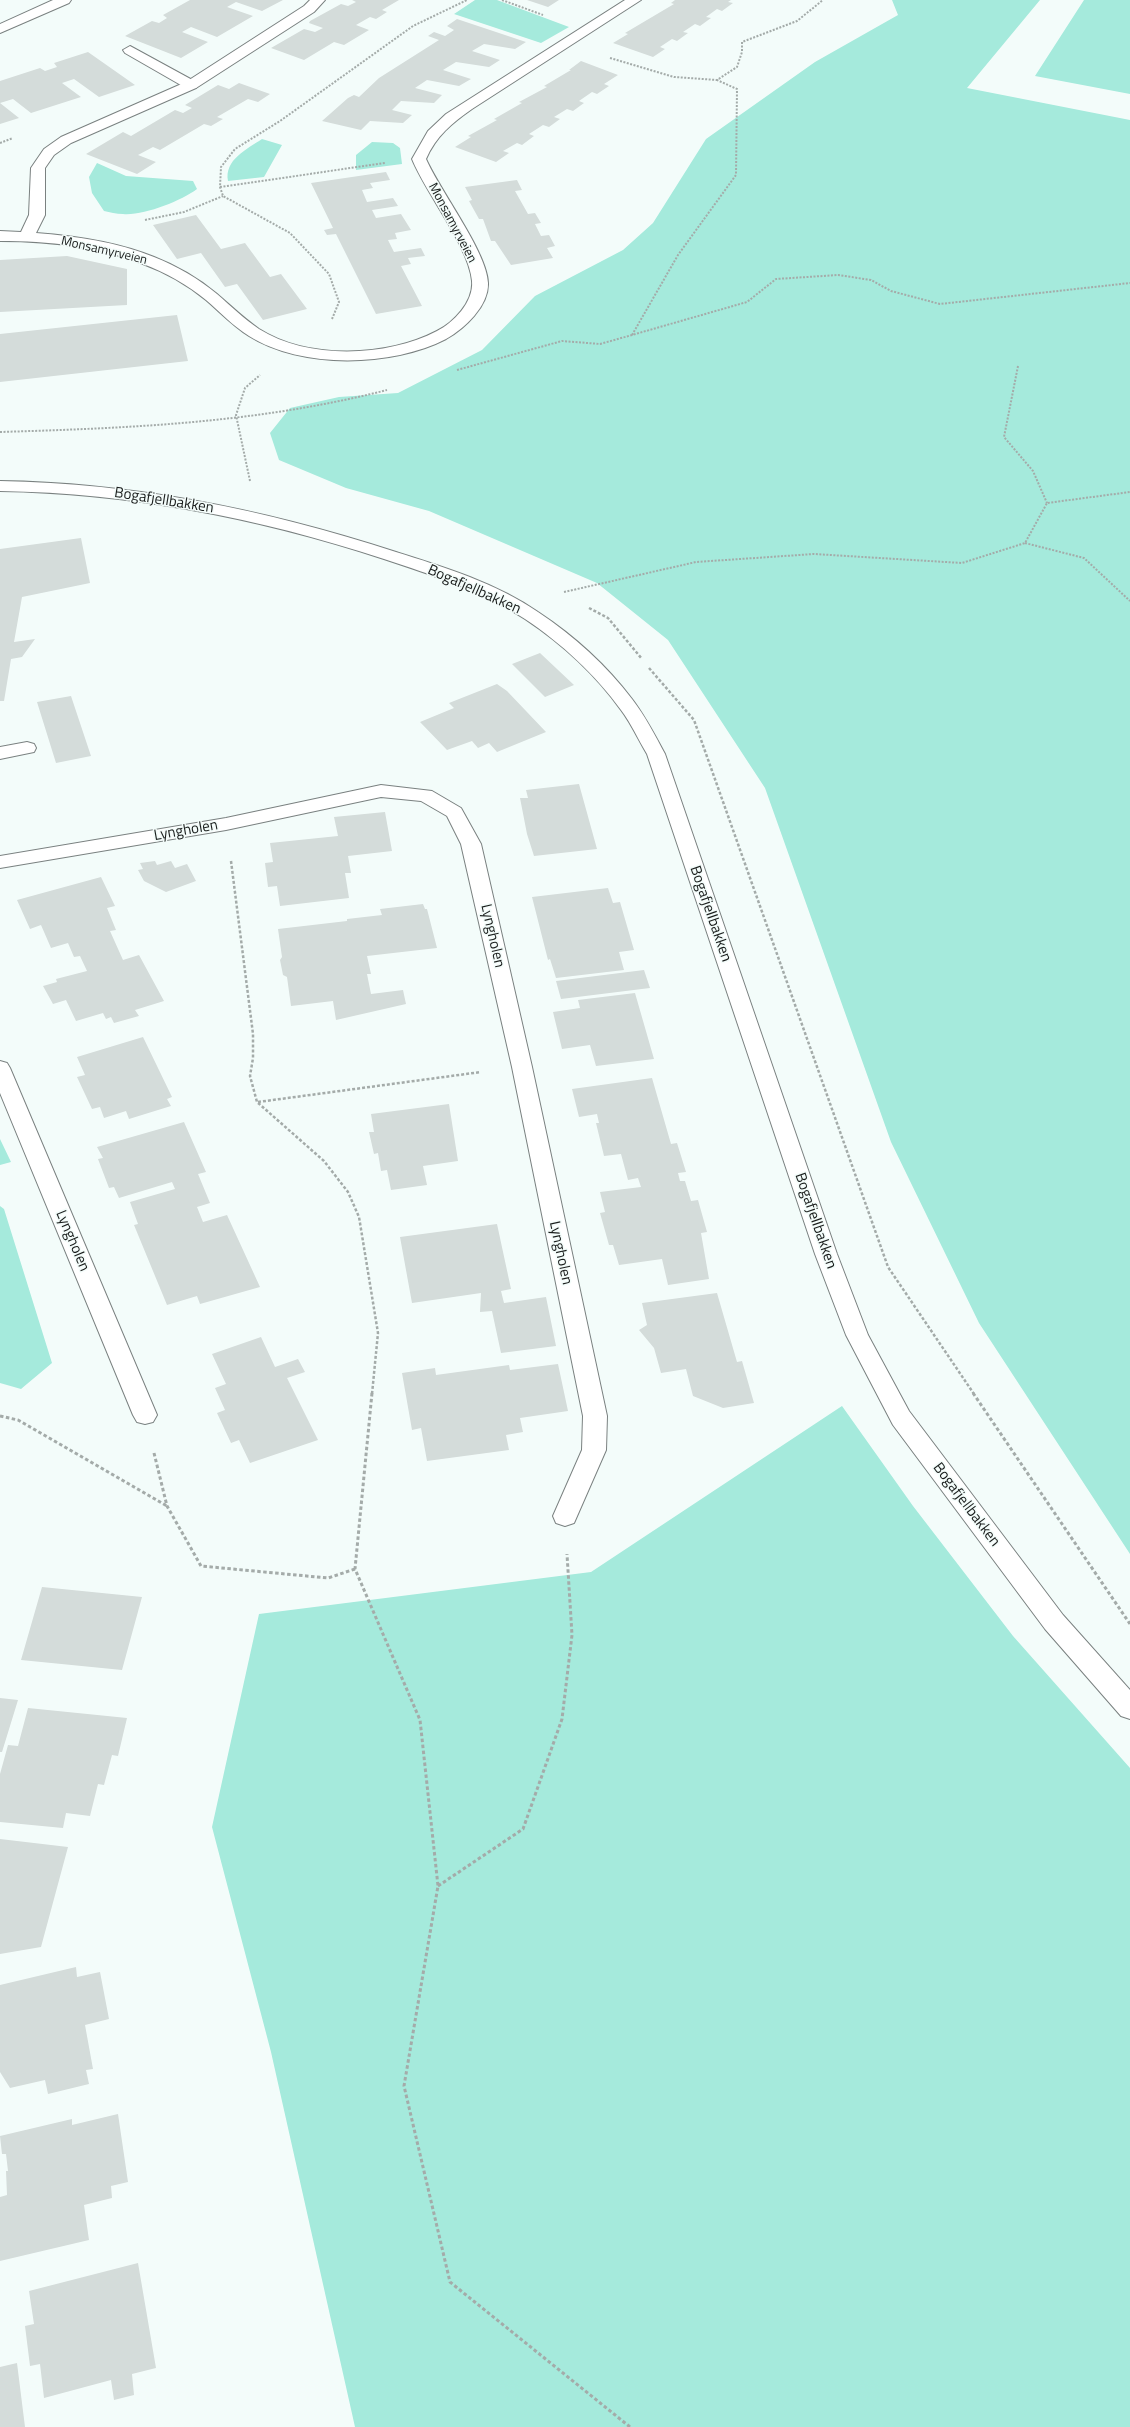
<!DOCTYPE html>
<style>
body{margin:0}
canvas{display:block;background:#f3fcfa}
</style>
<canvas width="1130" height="2427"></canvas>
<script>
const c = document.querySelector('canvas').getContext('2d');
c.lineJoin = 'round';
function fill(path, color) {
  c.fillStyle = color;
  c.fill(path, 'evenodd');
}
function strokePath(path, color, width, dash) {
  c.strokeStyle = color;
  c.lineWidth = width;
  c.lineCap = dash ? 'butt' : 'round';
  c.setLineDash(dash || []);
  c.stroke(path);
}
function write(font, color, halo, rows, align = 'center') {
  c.font = font + ' "Titillium Web",sans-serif';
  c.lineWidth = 3;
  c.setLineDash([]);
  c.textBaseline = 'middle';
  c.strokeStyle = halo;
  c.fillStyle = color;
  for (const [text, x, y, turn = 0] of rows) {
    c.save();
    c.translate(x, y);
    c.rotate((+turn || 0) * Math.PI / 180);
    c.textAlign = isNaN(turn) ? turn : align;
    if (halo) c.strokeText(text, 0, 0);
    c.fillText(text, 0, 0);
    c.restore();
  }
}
fill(new Path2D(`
 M475 0H497L569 27 541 43 454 14Z
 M892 0H1040L967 88 1130 120V1554L979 1323 891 1142 765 788 668 640 597 583 429 511 346 488 279 460 270 433 290 408 339 397 398 393 482 350 535 296 623 250 653 223 706 139 815 62 898 15Z
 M1084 0H1130V94L1035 76Z
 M262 139 282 145 264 177 228 181C224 160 247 149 262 139Z
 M372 142 393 143 400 148 402 164 356 170V155Z
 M97 163 126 176 193 181 197 189C181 201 143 216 123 214 116 214 110 212 104 211L92 193 89 177Z
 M0 1139 11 1162 0 1165Z
 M0 1206 4 1209 52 1363 21 1389 0 1383Z
 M842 1406 913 1506 1013 1636 1130 1768V2427H355L271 2052 212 1827 259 1614 591 1572Z`), '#a5eadc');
fill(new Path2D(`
 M190 0H283L262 11 236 2 227 7 253 16 217 37 191 27 182 32 208 42 181 58 125 36 152 21 159 23 167 18 163 15Z
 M352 0H399L382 10 387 12 376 19 370 17 356 25 369 30 344 45 334 42 304 60 271 48 304 29 315 32 323 28 309 23 310 21 341 4 348 6 356 2Z
 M527 0H559L548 7Z
 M675 0H731L728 2 733 3 722 11 717 9 706 17 711 18 700 26 695 24 683 32 688 33 677 41 672 39 660 47 665 49 653 57 613 43 628 34 625 33 674 4 671 3Z
 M457 19 526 42 515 49 484 44 472 51 500 60 489 67 456 62 443 70 471 79 459 86 427 80 415 88 442 95 434 103 401 101 392 110 412 115 403 123 370 121 361 130 322 121 348 98 354 95 359 97 379 78 439 40 428 36 434 32 445 36 454 30 447 26Z
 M88 52 135 85 99 97 74 79 62 83 81 97 31 113 13 99 0 103V81L40 68 45 71 57 67 54 63Z
 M581 61 618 75 604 84 609 86 597 94 592 92 579 101 584 103 573 111 567 109 554 117 560 119 549 127 543 125 529 134 534 136 522 145 517 143 503 151 509 153 496 162 455 147 471 137 468 136 497 120 494 119 522 103 519 102 547 87 544 86 571 70H569Z
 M239 83 270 94 258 102 248 99 217 117 223 119 211 126 204 124 160 150 153 147 138 155 156 162 137 174 86 154 123 132 131 136 175 110 183 113 192 108 185 105 218 85 229 89Z
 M0 103 19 118 0 124Z
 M386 172 390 180 370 183 373 188 362 190 367 202 393 198 398 206 372 210 376 218 401 214 411 230 395 233 397 239 388 240 394 252 421 248 425 256 408 258 411 264 401 266 422 306 376 314 336 234 327 235 324 230 333 228 311 183Z
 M517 180 522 190 515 191 528 214 535 213 541 223 535 224 541 236 549 235 555 246 547 248 553 258 511 265 495 241H491L483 219H479L469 201 472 200 465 187Z
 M196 215 221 249 245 243 270 277 281 274 307 309 263 320 237 284 225 287 201 253 177 259 153 225Z
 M67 256 127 269V305L0 312V260Z
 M177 315 188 361 0 382V334Z
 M81 538 90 583 22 597 14 642 35 639 22 657 11 659 4 701H0V549Z
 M540 653 574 685 545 697 512 664Z
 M497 684 507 691 546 732 497 752 489 743 478 748 472 741 447 750 420 722 454 708 449 703Z
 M71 696 91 756 56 763 37 702Z
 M579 784 597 849 534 856 527 834 520 798H528L526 790Z
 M385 812 392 851 348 856 351 873H345L349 898 280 906 277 886 268 887 265 863 273 862 270 843 338 836 334 817Z
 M155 861 157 865 171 861 175 868 187 864 196 881 166 892 144 881 138 870 143 869 140 863Z
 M101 877 115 906 107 908 116 930 110 931 123 960 139 955 164 1001 135 1010 139 1016 114 1023 111 1017 106 1019 103 1013 76 1021 66 1000 53 1004 43 986 57 982 56 979 87 971 80 956 74 957 68 943 51 948 41 925 30 929 17 900Z
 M608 888 613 903 620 902 634 950 619 952 624 970 556 978 550 959 548 960 532 897Z
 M423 904 425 909H427L437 948 367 956 371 974H367L371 994 403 990 406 1004 336 1020 333 1001 291 1006 287 977 283 975 280 960 282 957 278 929 347 921V919L382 915 380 909Z
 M644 970 650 988 561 999 556 981Z
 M635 993 654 1059 596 1066 590 1045 562 1049 553 1012 580 1008 578 1000Z
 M143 1037 172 1097 167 1099 171 1106 129 1119 126 1111 104 1118 100 1107 92 1109 77 1077 85 1075 77 1057Z
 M652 1078 671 1144 677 1143 686 1172 678 1173 680 1181H685L691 1201 698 1200 707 1232 701 1233 709 1279 668 1285 662 1259 619 1265 613 1245H609L600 1213 605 1212 600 1192 641 1187 638 1178 628 1180 621 1154 604 1156 596 1123H599L597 1114 579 1117 572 1089Z
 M449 1104 458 1161 423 1166 427 1185 391 1190 387 1170 381 1171 378 1153 374 1154 369 1132H374L371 1114Z
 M184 1122 206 1172 198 1174 210 1203 197 1207 203 1222 227 1215 260 1287 200 1304 197 1296 167 1305 134 1225 138 1224 130 1202 175 1189 172 1182 119 1198 114 1187 109 1188 98 1159 103 1158 97 1147Z
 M497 1224 511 1289 501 1291 504 1303 546 1297 556 1346 501 1353 492 1311 480 1312 481 1293 412 1303 400 1237Z
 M717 1293 737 1362 742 1361 754 1403 723 1408 693 1396 686 1369 661 1373 654 1348 639 1330 647 1325 642 1303Z
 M261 1337 275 1367 298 1359 305 1372 287 1378 318 1440 250 1463 239 1440 231 1443 217 1413 225 1410 215 1388 226 1384 212 1354Z
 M558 1364 568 1411 520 1418 523 1432 506 1435 509 1450 427 1461 421 1428 412 1430 402 1373 435 1368 436 1375 509 1365 510 1370Z
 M42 1587 142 1597 122 1670 21 1660Z
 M0 1698 18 1700 2 1752H0Z
 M28 1708 127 1718 118 1756 112 1755 104 1785 98 1784 90 1816 66 1813 63 1828 0 1822V1774L8 1745 18 1746Z
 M0 1839 68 1847 41 1947 0 1954Z
 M76 1967 77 1977 100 1972 109 2019 85 2025 93 2069 86 2070 89 2084 48 2094 45 2080 10 2088 0 2072V1985Z
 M118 2114 128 2182 111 2186 112 2198 84 2205 89 2240 0 2261V2197L7 2195 6 2171H8L6 2154H2L0 2136 72 2119V2125Z
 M138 2263 156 2368 132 2374 134 2395 114 2400 111 2380 44 2398 40 2364 30 2366 25 2326 34 2324 29 2291Z
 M17 2363 25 2427H0V2367Z`), '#d4dcda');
const service = new Path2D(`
 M130 46 196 82 198 85 196 88H186L125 53 123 50Z
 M27 742 34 744 36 748 34 752 0 759V747Z`);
const minor = new Path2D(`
 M310 0H325L314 12 196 88 71 143 54 155 45 168V215L36 233C76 236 117 242 154 257 177 266 199 279 217 294 231 306 244 319 259 329 308 360 387 357 437 331 453 323 474 302 472 281 469 246 426 194 412 159L428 131 446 114 625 0H641L472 109C452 123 436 136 426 159 440 191 487 252 488 283 489 306 464 329 446 339 392 367 301 369 249 336 233 326 220 312 206 300 188 285 165 272 143 264 98 246 48 241 0 241V231L21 232 29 215 31 168 44 149 61 137 186 82 304 6Z
 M381 785 432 791 461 808 481 844 532 1067 607 1416 606 1450 574 1523 565 1526 556 1523 553 1516 582 1450 583 1416 512 1067 461 844 447 816 421 801 381 797 226 830 0 868V856L226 818Z
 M0 1061 7 1063 10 1068 157 1415 153 1422 145 1424 137 1422 133 1415 0 1093Z`);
const tertiary = new Path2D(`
 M53 0H71L69 3 0 33V24Z
 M0 481C136 483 267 510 396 552 444 567 496 583 538 612 573 635 607 666 632 699 645 716 655 735 665 754L837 1254 868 1335 909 1411 1063 1615 1130 1690V1719L1121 1716 1045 1629 893 1425 846 1335 815 1254 647 754C638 739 631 723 621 710 596 675 561 643 525 619 483 591 432 575 384 559 259 518 132 493 0 491Z`);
strokePath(service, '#7a8180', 2);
strokePath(minor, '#7a8180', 2);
strokePath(tertiary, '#7a8180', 2);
strokePath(new Path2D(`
 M502 0 543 15
 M610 58 674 77 717 80 737 67 742 52V42L797 21 823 0
 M0 143 13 138
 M220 187 385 163
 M145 220 184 212 223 196
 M332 319 339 302 329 274 290 233 223 196 220 187 221 167 235 149 280 121 413 26 467 0
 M632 335 678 255 736 175 737 89 717 80
 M1018 366 1004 437 1033 471 1047 503
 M457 370 562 341 600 344 632 335 747 302 776 279 838 275 871 280 891 291 940 304 1130 283
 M0 432C132 428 258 423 387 390
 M250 481 236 415 245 388 260 375
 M1025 543 1084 558 1130 601
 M564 592 696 562 814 554 962 563 1025 543 1047 503 1130 492`), '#a4aba9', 2, [2, 1.5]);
strokePath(new Path2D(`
 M589 608 608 618 642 659
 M649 668 694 720 888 1267 974 1394
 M231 861 253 1034V1058L250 1076 257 1102 324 1161 348 1192 359 1217 378 1333 372 1394
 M258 1102 481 1072`), '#a4aba9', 2.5, [3, 2]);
strokePath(new Path2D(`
 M372 1393 355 1569 420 1720 438 1886 404 2086 450 2282 630 2427
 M973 1393 1130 1624
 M0 1416 18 1420 167 1506
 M154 1453 167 1506 201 1566 328 1578 355 1569
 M438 1886 523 1829 562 1719 572 1635 567 1554`), '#a4aba9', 3, [3.5, 2.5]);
fill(service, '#fff');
fill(minor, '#fff');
fill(tertiary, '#fff');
write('13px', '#191c1b', '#f3fcfa', [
 ["Monsamyrveien",452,223,62],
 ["Monsamyrveien",104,251,13]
]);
write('15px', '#191c1b', '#f3fcfa', [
 ["Bogafjellbakken",164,501,9],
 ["Bogafjellbakken",474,590,24],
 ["Lyngholen",186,831,-10],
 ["Bogafjellbakken",710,914,71],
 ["Lyngholen",492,936,77],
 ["Bogafjellbakken",815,1221,71],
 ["Lyngholen",72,1241,67],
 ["Lyngholen",560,1253,78],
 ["Bogafjellbakken",966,1505,53]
]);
</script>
